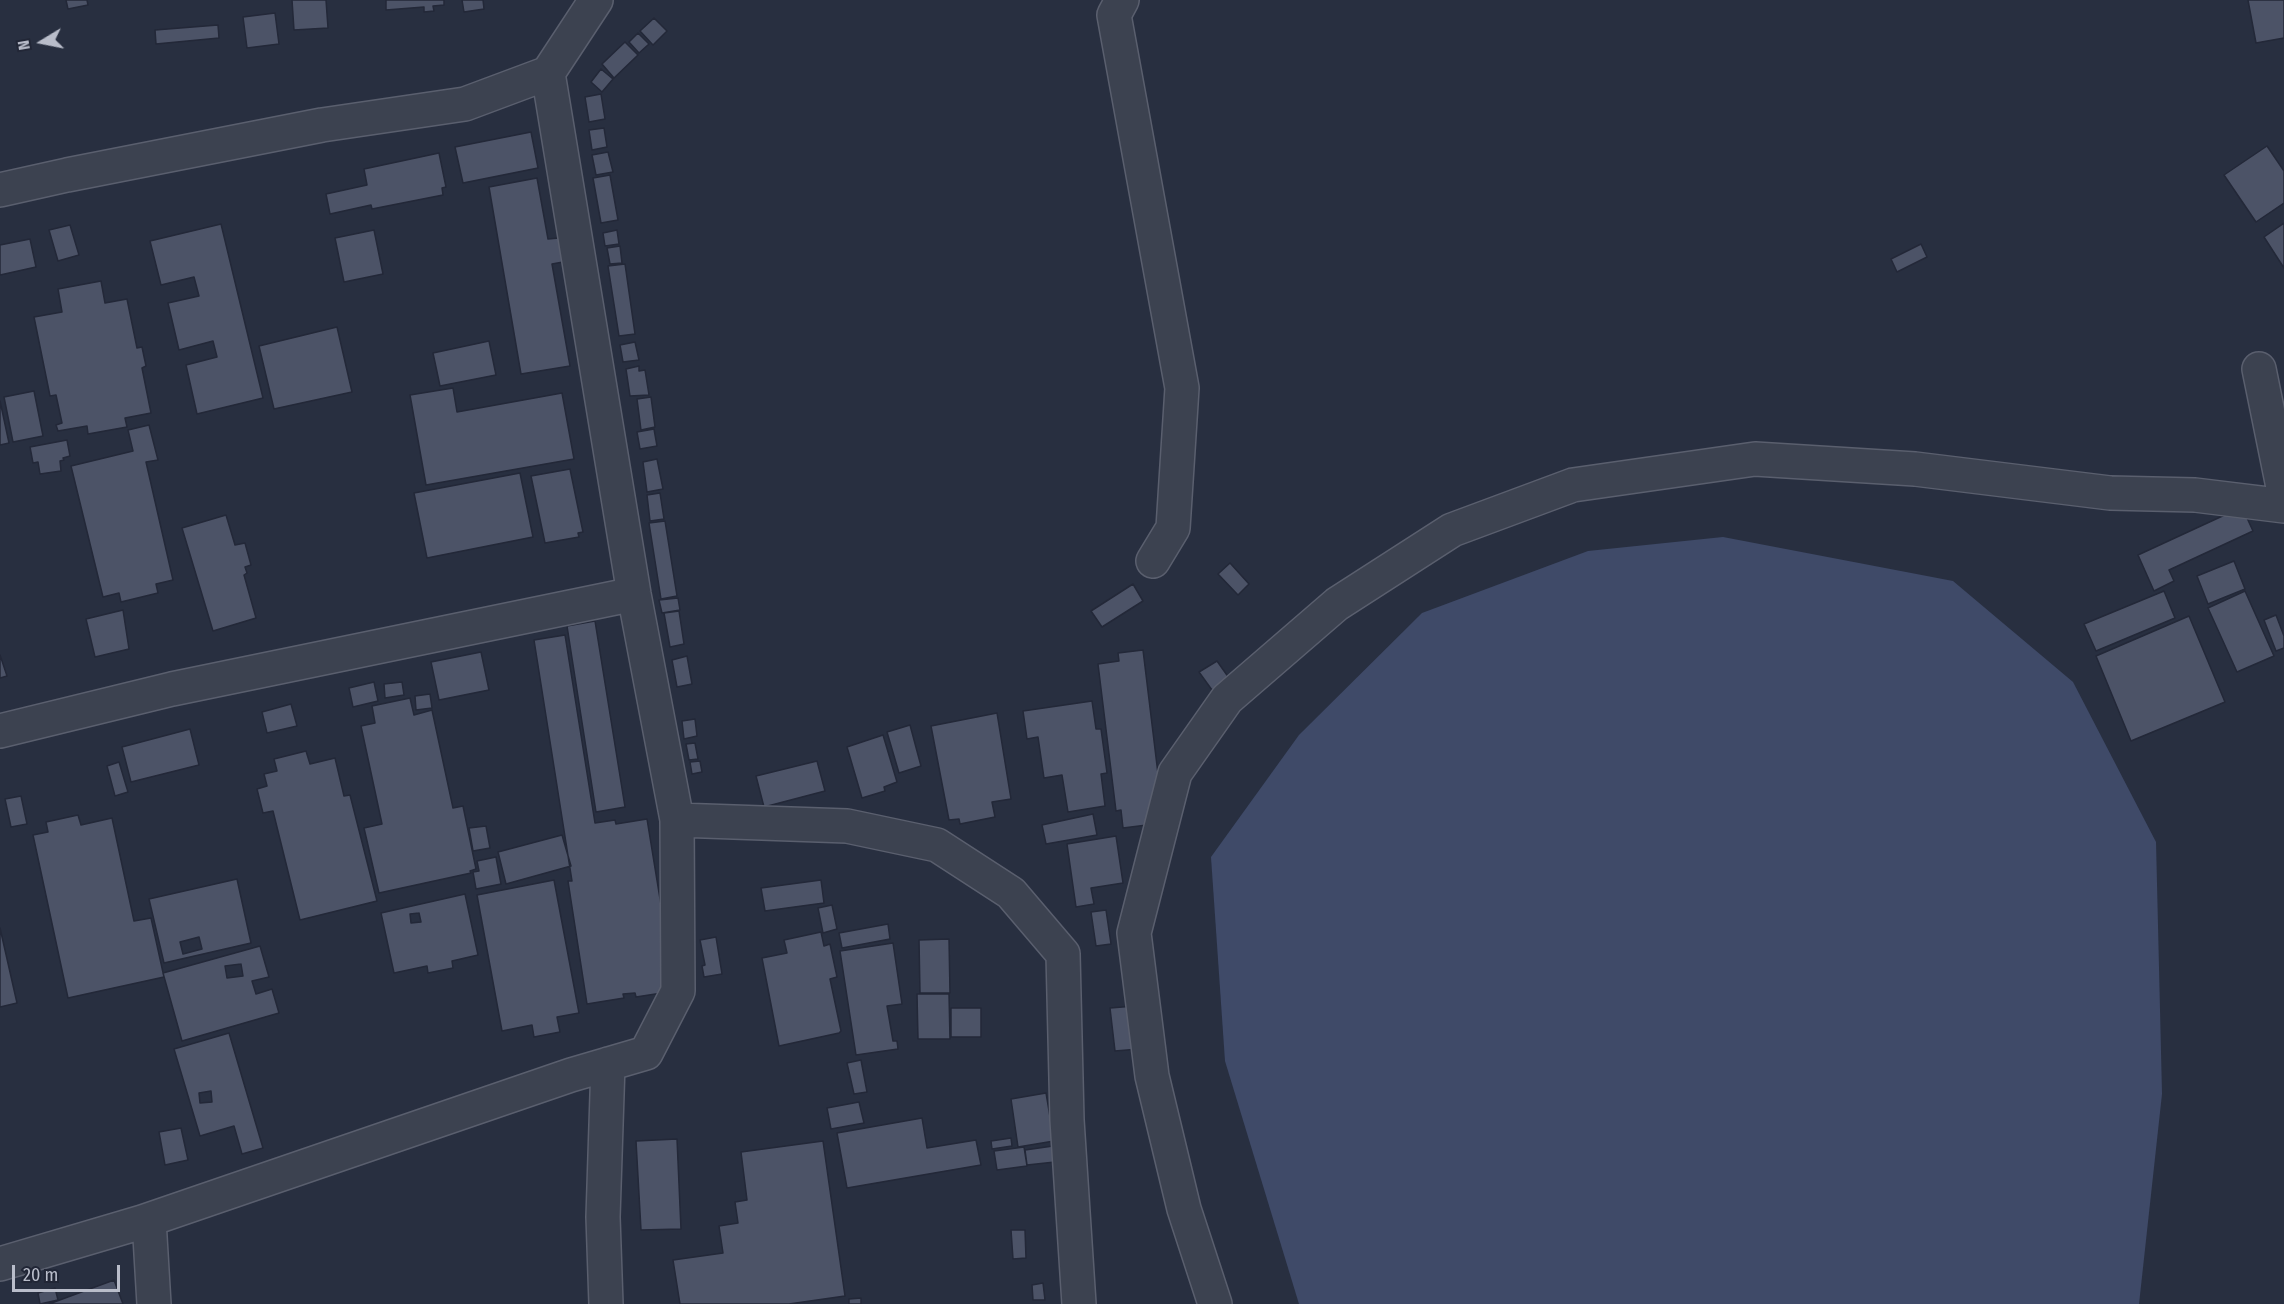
<!DOCTYPE html>
<html>
<head>
<meta charset="utf-8">
<style>
  body { margin:0 }
  #map { position:relative; width:2284px; height:1304px; overflow:hidden; background:#282f40; font-family:"Fira Sans Condensed",sans-serif }
  canvas { display:block }
  .north { position:absolute; left:12px; top:12px; width:60px; height:60px; -webkit-text-stroke:4px #212636; paint-order:stroke; rotate:260deg; font-size:16px; font-weight:700; line-height:24px; text-align:center; color:#b9bdca }
  .north::after { content:''; display:block; margin:auto; width:21px; height:27px; background:#b9bdca; clip-path:polygon(50% 0,100% 100%,50% 72%,0 100%) }
  .scale { position:absolute; left:12px; top:1265px; width:108px; height:27px; box-sizing:border-box; border:3px solid #b9bdca; border-top:0; padding-left:8px; font-size:18px; line-height:21px; white-space:nowrap; color:#b9bdca; -webkit-text-stroke:4px #212636; paint-order:stroke }
</style>
</head>
<body>
<div id="map">
<canvas width="2284" height="1304"></canvas>
<div class="north">N</div>
<div class="scale">20 m</div>
</div>
<script>
const c = document.querySelector('canvas').getContext('2d');
c.lineJoin = 'round';
function fillPath(path, color) {
  c.fillStyle = color;
  c.fill(path, 'evenodd');
}
function shape(rows) {
  const path = new Path2D();
  for (const r of rows) {
    path.moveTo(r[0], r[1]);
    for (let i = 2; i < r.length; i += 2) path.lineTo(r[i], r[i + 1]);
  }
  return path;
}
function stroke(path, color, width, dash) {
  c.strokeStyle = color;
  c.lineWidth = width;
  c.lineCap = dash ? 'butt' : 'round';
  c.setLineDash(dash || []);
  c.stroke(path);
}
fillPath(shape([
  [1723,537,1953,581,2073,682,2156,842,2162,1094,2139,1304,1299,1304,1225,1061,1211,857,1299,735,1422,613,1588,551]
]), '#3f4a68');
const building = shape([
  [66,0,87,0,88,5,68,9,66,0],
  [292,0,326,0,328,28,294,30,292,0],
  [386,0,444,0,444,5,433,6,434,11,424,12,424,7,386,10,386,0],
  [462,0,483,0,484,9,464,12,462,0],
  [2248,0,2284,0,2284,38,2256,43,2248,0],
  [275,13,279,44,247,48,243,17,275,13],
  [654,18,667,31,653,45,640,31,654,18],
  [218,25,219,38,156,44,155,30,218,25],
  [638,33,649,44,639,53,629,42,638,33],
  [625,42,638,55,614,78,602,64,625,42],
  [601,69,613,79,602,92,591,82,601,69],
  [601,94,605,119,589,122,585,97,601,94],
  [604,128,607,147,592,150,589,130,604,128],
  [531,132,538,168,463,183,455,147,531,132],
  [2267,146,2284,171,2284,203,2256,222,2224,175,2267,146],
  [608,152,613,172,596,175,592,155,608,152],
  [439,153,446,187,442,188,443,195,372,209,371,205,330,214,326,194,367,185,364,169,439,153],
  [610,175,618,220,601,223,593,178,610,175],
  [537,178,548,239,559,238,563,262,552,264,570,366,521,374,489,187,537,178],
  [2284,223,2284,268,2264,237,2284,223],
  [221,224,263,398,197,414,186,365,217,357,213,341,179,350,168,303,199,296,194,277,161,285,150,241,221,224],
  [70,225,79,255,58,261,49,230,70,225],
  [374,230,383,274,344,282,335,238,374,230],
  [617,230,619,244,605,246,603,233,617,230],
  [30,239,36,267,0,275,0,245,30,239],
  [1921,244,1927,257,1897,272,1891,259,1921,244],
  [620,246,622,263,610,264,607,248,620,246],
  [625,264,635,334,619,336,608,266,625,264],
  [101,281,105,303,127,299,137,348,142,347,146,366,142,368,151,413,125,418,127,427,88,434,87,426,58,431,56,425,62,423,56,395,50,396,34,317,62,312,58,289,101,281],
  [337,327,352,392,274,409,259,346,337,327],
  [489,341,496,375,440,386,433,353,489,341],
  [635,342,639,360,623,362,620,345,635,342],
  [639,366,639,371,645,370,649,395,630,396,626,369,639,366],
  [453,388,457,412,562,393,574,459,426,485,410,395,453,388],
  [34,391,43,436,13,442,4,397,34,391],
  [651,397,655,427,641,430,637,399,651,397],
  [0,401,9,443,0,445,0,401],
  [149,425,158,460,146,462,173,580,156,584,158,593,121,602,119,593,103,597,71,466,133,451,128,430,149,425],
  [654,429,657,446,640,449,637,432,654,429],
  [67,440,70,456,63,458,64,460,60,461,61,471,40,474,38,462,33,463,30,447,67,440],
  [657,459,663,489,647,492,643,462,657,459],
  [570,469,583,532,578,533,579,537,545,543,531,476,570,469],
  [520,473,533,537,427,558,414,493,520,473],
  [660,493,664,519,650,521,647,495,660,493],
  [2242,507,2253,531,2169,570,2174,581,2154,591,2138,555,2242,507],
  [226,515,235,545,245,543,251,565,245,567,247,573,244,575,256,618,213,631,182,528,226,515],
  [665,521,677,596,661,599,649,523,665,521],
  [2234,561,2245,589,2208,604,2197,576,2234,561],
  [1230,563,1249,584,1238,595,1218,574,1230,563],
  [1133,584,1143,601,1102,627,1091,611,1133,584],
  [2164,591,2175,618,2096,651,2084,624,2164,591],
  [2245,591,2274,656,2237,672,2208,608,2245,591],
  [678,598,680,610,662,613,659,600,678,598],
  [123,610,129,649,95,657,86,619,123,610],
  [679,611,684,644,670,647,664,613,679,611],
  [2276,615,2284,636,2284,648,2276,651,2264,620,2276,615],
  [2189,616,2225,702,2131,741,2096,656,2189,616],
  [595,621,625,807,596,812,567,626,595,621],
  [565,635,595,823,615,820,616,824,647,819,675,991,636,997,635,993,623,994,624,998,587,1004,568,881,572,881,534,640,565,635],
  [1143,650,1163,815,1155,824,1123,828,1121,810,1116,811,1098,664,1119,661,1118,653,1143,650],
  [481,652,489,690,439,700,431,662,481,652],
  [0,655,7,676,0,678,0,655],
  [687,656,692,684,677,687,672,660,687,656],
  [1217,661,1229,678,1212,690,1199,672,1217,661],
  [374,682,378,701,353,707,349,688,374,682],
  [402,682,404,695,385,698,384,684,402,682],
  [430,694,432,708,416,710,415,696,430,694],
  [410,698,414,715,432,710,453,808,463,806,476,869,470,871,471,873,379,893,364,828,382,824,361,726,375,723,372,706,410,698],
  [1092,701,1096,729,1101,729,1107,773,1101,774,1105,806,1068,812,1062,775,1044,778,1038,737,1027,739,1023,711,1092,701],
  [291,704,297,726,267,733,262,712,291,704],
  [997,713,1011,799,992,802,995,817,960,824,959,819,949,820,931,726,997,713],
  [695,719,697,736,684,739,682,721,695,719],
  [910,725,921,766,899,773,887,732,910,725],
  [190,729,199,765,131,782,122,747,190,729],
  [883,735,897,782,884,787,885,791,862,798,847,747,883,735],
  [695,743,698,759,689,760,686,744,695,743],
  [306,751,310,764,335,758,344,796,350,795,377,901,300,920,273,811,263,813,257,789,267,786,264,774,277,771,274,759,306,751],
  [700,761,702,772,692,774,690,762,700,761],
  [817,761,825,791,764,807,756,776,817,761],
  [119,762,128,792,115,796,107,766,119,762],
  [21,796,27,824,11,827,5,799,21,796],
  [1093,814,1097,835,1046,844,1042,825,1093,814],
  [78,815,81,825,112,818,134,921,151,918,164,977,68,998,33,835,48,832,46,822,78,815],
  [486,826,490,848,473,851,469,828,486,826],
  [562,835,571,866,506,884,498,852,562,835],
  [1116,836,1123,883,1091,888,1094,904,1076,907,1067,844,1116,836],
  [496,857,501,884,476,889,473,872,479,871,477,861,496,857],
  [237,879,251,943,164,963,149,899,237,879],
  [199,937,202,949,183,954,180,942,199,937],
  [554,880,579,1013,557,1017,560,1032,534,1037,532,1025,502,1031,477,895,554,880],
  [821,880,824,903,765,911,761,888,821,880],
  [465,894,478,955,452,961,453,968,428,973,427,966,394,973,381,913,465,894],
  [419,913,421,922,411,923,410,914,419,913],
  [832,905,837,929,823,933,818,908,832,905],
  [1106,910,1111,944,1096,946,1091,912,1106,910],
  [888,924,890,939,842,948,839,933,888,924],
  [0,928,17,1003,0,1007,0,928],
  [821,932,824,946,830,944,837,977,830,979,841,1031,839,1033,779,1046,762,958,787,953,784,940,821,932],
  [716,937,722,974,704,977,702,966,705,965,700,940,716,937],
  [949,939,950,993,920,993,919,940,949,939],
  [893,943,902,1004,887,1006,893,1041,897,1041,898,1049,856,1055,840,951,893,943],
  [260,946,269,977,252,981,256,994,272,989,279,1013,182,1041,163,973,260,946],
  [241,964,243,976,227,978,225,966,241,964],
  [917,994,949,994,950,1039,918,1039,917,994],
  [1135,1006,1139,1049,1115,1051,1110,1008,1135,1006],
  [951,1008,981,1008,981,1037,951,1037,951,1008],
  [229,1033,263,1148,242,1154,234,1126,200,1136,174,1049,229,1033],
  [211,1091,212,1102,200,1103,199,1093,211,1091],
  [861,1060,867,1092,854,1094,847,1063,861,1060],
  [1046,1093,1054,1141,1018,1147,1011,1099,1046,1093],
  [859,1102,864,1123,831,1129,827,1108,859,1102],
  [922,1118,927,1148,976,1140,981,1165,847,1188,837,1133,922,1118],
  [181,1128,188,1160,165,1165,159,1132,181,1128],
  [1011,1138,1012,1146,992,1149,991,1141,1011,1138],
  [677,1139,681,1229,641,1230,636,1141,677,1139],
  [823,1141,845,1296,789,1304,680,1304,673,1260,723,1253,719,1226,738,1223,735,1202,747,1200,741,1152,823,1141],
  [1053,1146,1055,1162,1027,1165,1025,1150,1053,1146],
  [1024,1147,1027,1166,997,1170,994,1151,1024,1147],
  [1011,1230,1025,1230,1026,1258,1013,1259,1011,1230],
  [114,1280,123,1304,49,1304,114,1280],
  [1043,1283,1045,1300,1033,1300,1032,1285,1043,1283],
  [55,1288,58,1300,40,1304,38,1293,55,1288],
  [861,1298,861,1304,849,1304,849,1299,861,1298]
]);
fillPath(building, '#4c5367');
stroke(building, '#232838', 1.5);
const minor = shape([
  [1122,0,1114,15,1182,388,1173,528,1153,561],
  [0,190,67,175,322,125,465,104,548,73,596,0],
  [2259,369,2284,492],
  [0,731,172,689,634,594],
  [677,820,847,826,937,845,1011,893,1063,954,1067,1120,1079,1304],
  [149,1220,154,1304],
  [0,1264,142,1222,571,1075,646,1053,678,991,677,820,634,594,548,73],
  [606,1304,603,1217,608,1064],
  [1215,1304,1184,1209,1152,1076,1134,933,1175,773,1227,699,1337,604,1452,530,1573,485,1755,459,1915,469,2110,493,2195,495,2284,506]
]);
stroke(minor, '#5a5f6e', 36);
stroke(minor, '#3c4250', 33);
</script>
</body>
</html>
